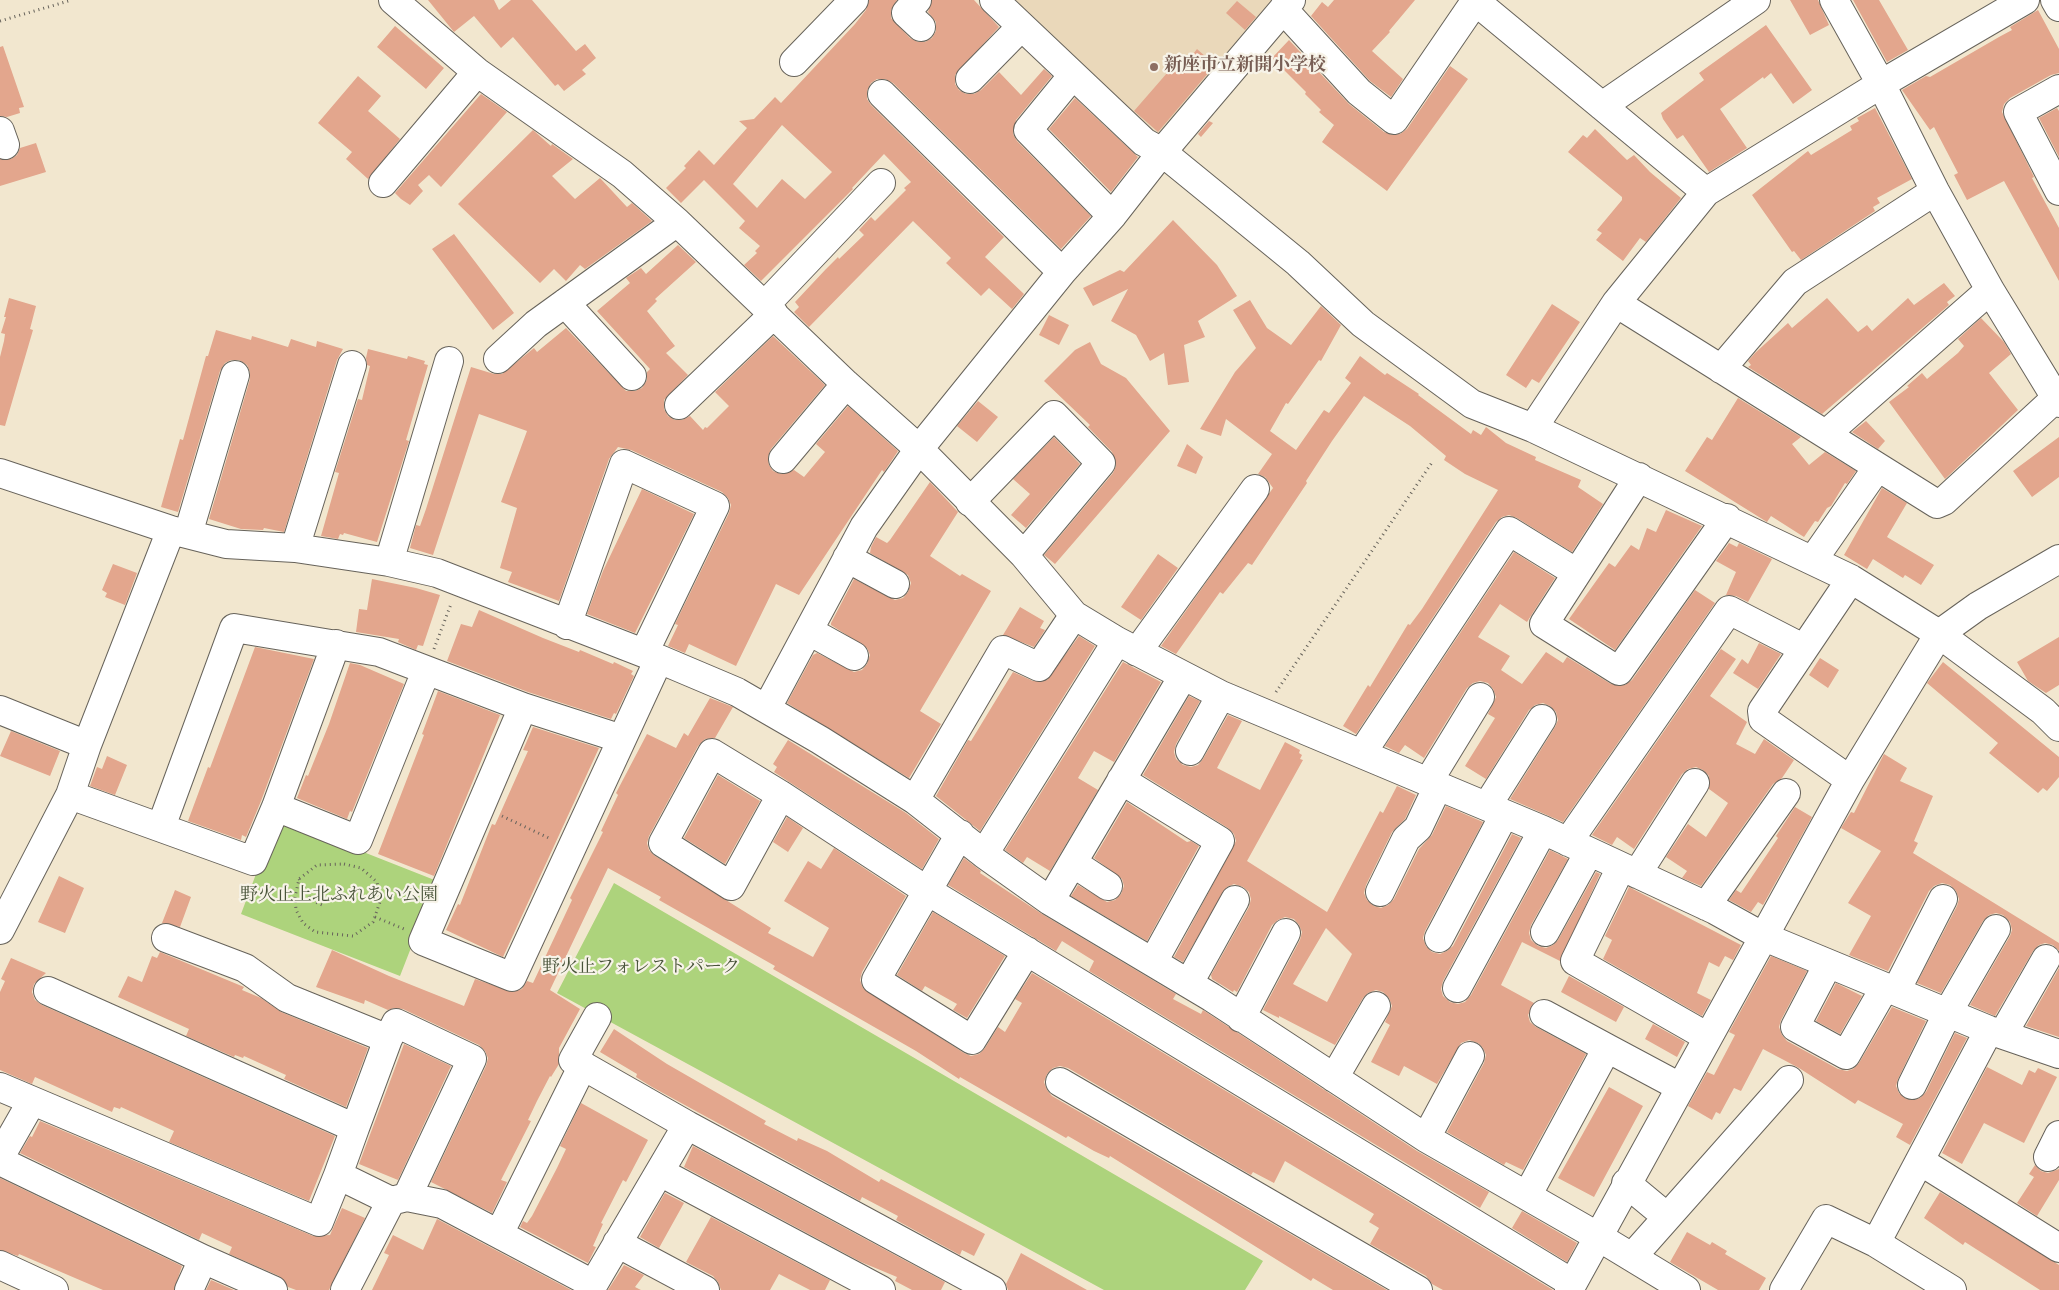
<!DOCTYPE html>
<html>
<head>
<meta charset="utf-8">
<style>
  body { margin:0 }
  canvas { display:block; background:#f2e7cf }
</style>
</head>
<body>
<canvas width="2059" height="1290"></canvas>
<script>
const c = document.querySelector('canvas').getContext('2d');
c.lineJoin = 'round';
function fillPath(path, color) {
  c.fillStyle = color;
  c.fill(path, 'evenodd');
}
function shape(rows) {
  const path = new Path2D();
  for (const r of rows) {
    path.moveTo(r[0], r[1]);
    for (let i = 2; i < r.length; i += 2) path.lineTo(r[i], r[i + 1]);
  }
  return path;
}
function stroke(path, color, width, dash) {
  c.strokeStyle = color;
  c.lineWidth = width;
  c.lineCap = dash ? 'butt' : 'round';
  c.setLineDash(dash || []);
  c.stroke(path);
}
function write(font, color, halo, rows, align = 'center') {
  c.font = font + ' "Sorts Mill Goudy","Noto Serif JP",serif';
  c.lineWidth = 4.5;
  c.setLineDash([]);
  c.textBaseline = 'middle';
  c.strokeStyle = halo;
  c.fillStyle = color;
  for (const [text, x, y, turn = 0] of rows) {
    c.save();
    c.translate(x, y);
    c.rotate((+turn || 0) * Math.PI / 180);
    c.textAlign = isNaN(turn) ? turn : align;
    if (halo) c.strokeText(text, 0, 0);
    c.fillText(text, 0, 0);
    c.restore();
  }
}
fillPath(shape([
  [1011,0,1281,0,1168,135,1155,135]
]), '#ead8ba');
fillPath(shape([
  [277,818,437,881,400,976,241,914],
  [614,883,1263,1261,1245,1290,1104,1290,557,993]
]), '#add37c');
fillPath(shape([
  [428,0,494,0,499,10,511,0,532,0,576,51,585,44,596,58,582,70,586,74,564,91,558,84,555,86,513,37,501,48,474,16,454,32],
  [869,0,897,0,891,10,891,18,910,38,918,42,925,42,932,38,936,31,936,22,928,12,932,0,974,0,999,27,955,75,955,84,959,90,966,94,974,94,981,90,999,72,1021,95,1044,69,1052,76,1016,120,1013,134,1017,141,1091,216,1061,249,893,83,885,79,877,79,871,83,867,91,867,99,871,105,1004,237,985,257,1024,294,1012,309,989,288,981,296,946,263,951,258,913,221,809,327,794,312,799,307,795,302,826,269,838,257,839,259,864,235,859,230,871,217,875,221,906,190,904,188,911,182,884,154,852,188,853,189,761,281,744,265,757,253,755,251,760,246,739,228,745,221,704,180,681,203,666,188,686,168,684,166,699,150,714,165,747,128,739,121,754,119,775,97,781,103,855,24,866,10],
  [782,125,832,172,805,199,782,179,757,208,733,184],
  [1334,0,1415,0,1389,31,1390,32,1372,51,1403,79,1391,97,1370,81,1311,16,1322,2,1328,7],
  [1790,0,1818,0,1829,25,1810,35],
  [1853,0,1879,0,1908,50,1887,62],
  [1237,1,1256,17,1245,30,1226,13],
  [2038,10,2059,49,2059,73,2051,75,2010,98,2004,104,2002,112,2034,177,2032,178,2059,228,2059,281,2004,181,1967,200,1954,175,1958,173,1934,127,1930,130,1902,90,1926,76,1930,77,1999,37,2012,30,2010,27],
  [1766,25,1812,90,1793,104,1771,73,1764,79,1763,77,1720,109,1747,148,1709,172,1683,135,1677,139,1663,119,1661,113,1704,80,1699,73],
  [395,26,444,68,426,89,377,47],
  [1289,40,1349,104,1384,132,1392,135,1400,134,1407,129,1450,66,1468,79,1387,191,1322,142,1334,125,1319,112,1321,110,1305,94,1306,92,1272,58],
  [3,46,24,107,19,108,20,113,7,117,0,116,0,47],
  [1197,49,1215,65,1158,132,1134,111,1181,57,1187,62],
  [358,76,381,96,368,111,400,139,368,179,346,159,352,152,318,123],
  [481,94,507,112,441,187,429,175,418,185,423,191,410,205,401,199,395,193],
  [1075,98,1138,157,1111,192,1049,129],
  [1875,108,1912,179,1877,198,1880,203,1873,207,1875,211,1801,260,1794,251,1792,252,1752,195,1808,151,1811,155,1852,130,1850,126,1859,121,1857,118],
  [2057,108,2059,111,2059,157,2039,118],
  [1209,121,1213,123,1201,137,1198,134],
  [1595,129,1627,160,1634,155,1650,172,1681,198,1646,242,1640,238,1623,261,1596,240,1602,233,1597,230,1622,200,1622,197,1568,152,1583,135,1587,138],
  [533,130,551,146,552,144,573,159,552,176,575,199,600,178,627,207,632,203,652,221,585,269,580,265,566,281,554,269,540,283,458,204],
  [36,143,46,172,0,186,0,159,11,159,17,155,20,148],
  [1173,220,1217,265,1237,296,1198,321,1205,337,1184,345,1189,382,1168,385,1164,353,1150,361,1136,335,1111,321,1128,289,1093,306,1083,288,1120,270,1124,272],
  [454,234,514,313,493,330,432,249],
  [678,245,696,262,655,299,657,301,647,311,675,346,666,353,688,375,664,400,664,409,668,416,675,420,682,420,690,416,703,430,705,427,707,428,729,406,715,392,773,336,825,385,771,449,768,457,769,465,773,471,781,474,794,470,804,477,825,452,816,444,848,406,898,451,884,472,882,470,799,595,776,584,736,666,689,644,685,653,668,646,678,625,675,624,729,513,731,505,728,498,722,492,631,450,618,447,609,459,559,601,508,582,512,572,500,568,517,508,501,502,527,431,479,414,433,555,410,548,416,525,420,526,426,509,471,367,494,374,502,374,534,348,537,352,566,328,626,391,635,391,642,388,647,380,647,372,650,369,597,311,630,283,626,278,641,268,646,274],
  [1944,283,1955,296,1947,302,1949,305,1822,414,1748,367,1751,365,1748,361,1755,353,1788,323,1792,328,1827,298,1858,332,1867,325,1872,331,1908,298,1914,305],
  [9,298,36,306,30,329,33,330,5,426,0,425,0,357,4,341,5,334,1,333,6,317,4,317],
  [1250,300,1267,328,1291,345,1321,306,1341,325,1321,361,1319,360,1288,404,1286,403,1270,431,1296,450,1324,410,1329,413,1351,383,1345,378,1360,356,1385,375,1387,373,1419,394,1418,395,1471,434,1473,430,1481,435,1486,427,1506,443,1536,457,1535,460,1581,480,1578,487,1603,504,1572,552,1517,518,1509,515,1502,517,1496,522,1356,734,1343,726,1368,685,1370,687,1408,624,1410,625,1422,609,1498,490,1465,474,1444,460,1446,456,1410,426,1364,396,1332,441,1306,481,1307,483,1252,565,1248,563,1223,594,1220,592,1176,654,1161,646,1273,488,1265,477,1258,474,1272,454,1226,419,1221,436,1200,429,1235,372,1256,348,1233,310],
  [1552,304,1580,322,1539,383,1532,379,1526,388,1506,375],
  [1049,315,1069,325,1059,345,1039,335],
  [1981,318,2004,342,2011,354,1989,373,2018,410,1945,479,1889,402,1909,387,1907,386,1922,373,1927,379,1958,353,1964,346,1958,339],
  [216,330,251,340,252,336,288,347,291,339,316,347,317,341,343,349,337,360,284,532,264,528,263,530,241,529,209,519,250,379,250,372,247,365,239,360,231,360,225,363,220,371,178,512,161,507,180,439,183,440,206,356,208,356],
  [1090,342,1101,364,1126,378,1170,431,1055,564,1044,555,1113,473,1116,466,1112,452,1088,427,1090,425,1044,381,1075,350],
  [368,349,407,359,408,356,425,361,424,364,428,365,406,440,409,441,377,542,344,533,343,535,340,534,338,539,321,536,339,473,335,472,358,399,362,400,370,366,367,365,366,358],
  [1738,398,1801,437,1792,444,1809,465,1825,452,1856,471,1847,484,1845,483,1831,506,1827,508,1818,522,1815,521,1804,537,1771,516,1767,522,1685,471,1707,437,1712,440],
  [978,401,998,417,977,442,957,426],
  [1866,421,1885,441,1878,449,1852,432],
  [1054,437,1080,464,1026,528,1011,515,1030,494,1013,479],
  [2059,437,2059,477,2032,497,2013,471],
  [1187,444,1203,457,1196,474,1177,466],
  [930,482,958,512,930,556,960,576,962,574,991,591,920,711,941,724,909,778,787,703,813,655,817,653,854,672,862,670,867,664,870,655,867,648,831,625,831,623,854,579,895,600,903,598,908,592,911,583,908,575,870,553,871,547,876,537,887,543,890,540],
  [1882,488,1907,503,1887,537,1934,565,1921,585,1905,575,1903,578,1873,559,1867,569,1844,555],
  [642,489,694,514,635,633,587,614,603,571],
  [1666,510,1702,526,1615,650,1569,619,1609,563,1615,567,1631,545,1639,550,1647,528,1656,532],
  [1729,543,1737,547,1739,543,1772,559,1748,602,1736,596,1726,595,1736,572,1716,561],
  [1514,552,1555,578,1527,622,1500,604,1478,637,1510,656,1501,670,1522,684,1546,652,1563,663,1567,657,1611,684,1625,685,1632,680,1695,590,1715,603,1563,822,1510,799,1555,727,1558,720,1556,712,1550,706,1543,703,1535,705,1529,710,1486,779,1465,766,1495,718,1488,714,1496,697,1493,689,1488,683,1480,681,1473,683,1467,688,1424,758,1405,745,1399,753,1385,746],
  [1158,554,1178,568,1141,620,1121,607],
  [113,564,137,573,125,605,105,597,107,593,102,590],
  [372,579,416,588,440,595,423,646,418,645,416,650,398,642,399,639,356,632,359,609,367,610],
  [1020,607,1044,621,1040,628,1045,630,1034,647,1003,635],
  [479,610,543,638,579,652,580,650,613,664,614,662,633,671,631,674,634,676,616,714,614,713,611,719,528,692,447,661,461,624,472,627],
  [1079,636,1095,646,980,831,936,796,968,740,971,741,1013,672,1033,681,1047,680],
  [2059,637,2059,685,2046,693,2028,681,2017,662],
  [1759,643,1781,654,1758,689,1733,673,1742,659,1748,664],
  [255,647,314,659,261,801,246,837,242,835,241,840,188,821,208,767,210,768],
  [1721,649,1736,659,1710,696,1747,722,1736,744,1755,754,1764,739,1794,760,1782,778,1773,784,1701,886,1682,878,1687,871,1666,857,1688,824,1706,837,1728,803,1709,789,1709,776,1703,770,1696,767,1688,769,1682,774,1634,849,1617,837,1612,845,1592,835],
  [1820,658,1839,670,1828,688,1809,675],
  [1123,662,1161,682,1114,762,1094,751,1078,778,1098,790,1050,871,1027,857,1023,863,1005,850],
  [1943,662,2059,757,2059,777,2047,791,2043,788,2038,793,1989,753,1998,743,1927,683],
  [350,663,360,665,404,684,352,812,350,811,347,819,297,798,306,775,308,776,329,724],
  [438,691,500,715,434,876,378,854,424,735,422,734],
  [1189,696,1200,701,1176,744,1174,752,1176,759,1183,765,1191,767,1198,765,1203,759,1228,715,1242,721,1217,768,1260,790,1285,742,1300,750,1299,753,1302,755,1300,759,1303,760,1247,861,1327,912,1380,811,1383,813,1397,786,1416,795,1405,819,1392,832,1366,885,1364,893,1367,900,1374,906,1381,908,1388,905,1394,899,1419,849,1432,835,1446,806,1483,822,1425,931,1423,938,1426,946,1432,952,1440,954,1447,951,1453,946,1512,834,1521,838,1443,981,1441,989,1443,996,1450,1002,1458,1004,1465,1002,1471,995,1550,850,1568,859,1531,925,1529,933,1531,940,1538,946,1546,948,1553,945,1558,940,1596,872,1600,874,1560,961,1522,942,1501,985,1534,1003,1528,1015,1530,1022,1536,1027,1586,1054,1523,1170,1506,1162,1504,1165,1447,1132,1484,1063,1486,1055,1483,1048,1478,1043,1469,1040,1461,1043,1437,1084,1404,1066,1399,1076,1371,1062,1390,1025,1385,1022,1392,1006,1389,998,1383,992,1376,990,1368,993,1363,998,1335,1045,1279,1016,1279,1018,1263,1010,1300,940,1302,932,1299,925,1294,919,1285,917,1278,920,1272,925,1237,992,1234,990,1233,992,1212,979,1211,975,1249,907,1251,899,1249,892,1243,887,1234,884,1227,887,1183,962,1174,957,1236,841,1234,834,1228,828,1143,775],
  [1326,928,1352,954,1327,1002,1293,984],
  [710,698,733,707,715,738,705,739,698,746,649,836,647,843,649,850,655,856,771,928,768,933,813,957,829,928,784,901,808,861,821,869,834,848,906,896,862,972,860,980,863,988,964,1053,971,1056,979,1054,985,1048,998,1027,1005,1032,1022,1003,1015,999,1032,973,1553,1290,1443,1290,1432,1284,1426,1276,1370,1244,1379,1228,1369,1222,1374,1214,1285,1161,1274,1183,1253,1172,1251,1175,1068,1068,1060,1066,1053,1068,1047,1074,1044,1082,1047,1090,1052,1096,1387,1290,1333,1290,1313,1278,1311,1281,1110,1156,1109,1158,1094,1151,1068,1136,1066,1138,960,1077,959,1079,916,1051,773,969,775,966,659,900,661,897,608,868,550,990,580,1009,559,1048,559,1064,551,1077,550,1076,537,1101,528,1120,531,1121,501,1180,507,1182,492,1213,431,1182,486,1066,488,1058,485,1051,479,1045,403,1009,394,1008,388,1010,365,1000,364,1004,316,987,332,950,389,976,464,1006,475,979,513,992,522,989,527,981,533,983,572,900,570,898,603,832,601,831,618,795,616,793,647,734,676,748,684,733,688,736],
  [533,727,599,748,503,957,446,930,458,904,460,905,492,824,495,825,528,751,523,750],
  [11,731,60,751,50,776,0,756],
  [788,740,906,813,939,839,922,869,774,772,777,767,773,764],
  [1884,754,1907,768,1900,781,1933,796,1914,841,1918,843,1913,853,2059,943,2059,951,2053,945,2045,943,2039,945,2033,951,1995,1016,1970,1005,2010,936,2012,930,2010,922,2003,915,1996,913,1989,915,1983,921,1941,993,1917,983,1957,906,1959,899,1956,891,1950,885,1942,883,1934,886,1929,891,1888,971,1849,955,1871,916,1848,903,1881,851,1841,828,1851,812,1854,813],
  [107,756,127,765,115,795,90,786,97,767,102,769],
  [718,775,760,801,725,864,684,838],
  [1127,802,1187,842,1191,841,1199,846,1147,941,1071,896,1078,885,1107,902,1115,900,1121,894,1124,886,1122,879,1094,858],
  [1795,807,1812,817,1763,905,1758,902,1751,912,1729,900,1736,890,1741,893,1778,838,1776,836],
  [787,817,803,828,788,852,773,842],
  [964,858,981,871,980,873,1042,914,1176,994,1173,999,1201,1014,1203,1010,1417,1151,1489,1192,1480,1208,1089,971,1094,961,1062,941,1056,951,948,885],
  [59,876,84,888,65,933,38,922],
  [1629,887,1741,945,1733,960,1725,956,1719,967,1709,962,1697,993,1711,1000,1702,1016,1603,959,1612,940,1605,936],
  [175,890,191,897,180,927,162,923],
  [933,912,1005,956,967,1018,953,1010,957,1004,925,986,922,991,897,975],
  [160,952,244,987,242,990,261,998,281,1012,368,1048,346,1107,284,1079,286,1075,244,1056,243,1058,235,1055,234,1057,186,1036,189,1029,118,997,128,976,142,982,152,956,157,958],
  [1771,956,1807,971,1781,1020,1779,1027,1782,1035,1787,1041,1838,1069,1847,1071,1853,1069,1859,1063,1892,1007,1926,1021,1898,1079,1896,1086,1899,1093,1906,1099,1914,1100,1920,1098,1926,1092,1955,1033,1967,1038,1910,1145,1896,1137,1903,1124,1858,1100,1855,1104,1799,1068,1763,1049,1741,1091,1734,1088,1720,1114,1716,1112,1712,1120,1688,1106,1707,1072,1714,1075,1735,1035,1729,1032],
  [11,958,46,973,34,984,32,992,35,1000,42,1005,335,1136,309,1201,169,1142,174,1131,121,1107,120,1109,114,1107,112,1112,35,1077,32,1084,0,1070,0,992,5,981,1,979],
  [2059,968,2059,1037,2026,1026],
  [1569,976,1624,1007,1616,1022,1561,992],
  [1836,983,1862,996,1840,1034,1816,1021],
  [1653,1024,1685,1042,1677,1057,1645,1039],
  [614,1029,667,1064,766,1121,764,1124,797,1141,798,1138,827,1151,879,1182,881,1179,985,1234,974,1256,962,1250,960,1255,896,1220,898,1216,862,1197,860,1201,652,1087,636,1077,637,1074,600,1052],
  [404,1044,451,1066,398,1180,359,1164],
  [1987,1067,2022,1085,2029,1070,2035,1073,2038,1068,2057,1077,2024,1143,1984,1123,1962,1164,1942,1153],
  [1609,1087,1643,1106,1594,1197,1558,1178],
  [581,1103,648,1140,626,1182,623,1180,601,1223,603,1224,593,1246,596,1247,588,1263,520,1227,523,1221,527,1223,532,1216,557,1168,566,1149,560,1146],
  [40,1121,313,1236,330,1235,342,1208,365,1218,329,1290,296,1290,288,1287,279,1276,229,1254,232,1247,202,1233,199,1240,20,1153,30,1136,32,1137],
  [693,1146,945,1282,941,1290,912,1290,895,1281,897,1277,861,1262,684,1167],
  [2035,1165,2041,1171,2048,1173,2059,1169,2059,1180,2037,1216,2017,1203,2034,1177,2029,1174],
  [0,1178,182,1266,174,1290,103,1290,19,1254,18,1256,0,1250],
  [1940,1192,2059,1265,2059,1290,2040,1290,1965,1242,1963,1245,1924,1218],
  [665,1193,684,1203,659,1248,640,1237],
  [1522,1211,1577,1243,1567,1262,1512,1228],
  [711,1217,830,1280,825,1290,810,1290,779,1274,770,1290,721,1290,718,1282,713,1276,686,1262],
  [437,1219,571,1290,372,1290,389,1255,384,1253,393,1235,423,1250],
  [1687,1232,1710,1245,1712,1242,1727,1251,1725,1254,1766,1278,1759,1290,1718,1290,1670,1262],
  [1021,1253,1087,1290,1008,1290,1006,1284],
  [624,1265,644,1275,635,1287,641,1290,608,1290],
  [211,1280,234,1290,206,1290]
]), '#e3a68d');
const minor = shape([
  [393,0,477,72,622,174,677,222,846,384,919,449,1024,555,1074,615,1117,641,1221,695,1543,830,1715,910,1762,936,1989,1030,2059,1054],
  [917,0,906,13,921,27],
  [994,0,1144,142,1162,152,1298,263,1363,324,1472,404,1533,428,1851,579,1939,634,2043,711,2059,727],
  [1474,0,1706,192],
  [1834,0,1881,84,1935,191,1990,290,2059,403],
  [2055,0,2059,7],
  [1283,9,1359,92,1394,120,1476,0],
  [794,62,854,0],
  [1073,75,1028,130,1112,216],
  [970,79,1021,27],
  [2059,89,2018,112,2059,191],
  [882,94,1062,272],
  [1602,106,1756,0],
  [0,131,5,145],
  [383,183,477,72],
  [565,303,632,376],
  [1616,303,1937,504,1944,501,2056,398],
  [766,304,881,183],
  [498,359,536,324,677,222],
  [1721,369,1795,282,1935,191],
  [679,405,774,314],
  [1533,428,1616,303,1706,192,1881,84,2025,0],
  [1826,434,1990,290],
  [783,459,846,384],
  [0,473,171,530,226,544,295,548,389,562,437,573,659,659,737,692,820,740,915,800,984,854,1050,901,1211,997,1426,1138,1597,1236,1686,1290],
  [1639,477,1544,624,1619,671,1727,518],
  [970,502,1054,415,1101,463,1024,555],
  [188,534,235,375],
  [295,548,352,365],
  [847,558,895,584],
  [1813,560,1877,468],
  [389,562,449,361],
  [567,625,624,464,715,506,644,653],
  [809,631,854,656],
  [1137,652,1255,489],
  [523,707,622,739],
  [767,708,864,527,919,449,1062,272,1112,216,1162,152,1291,0],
  [0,710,87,745],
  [1190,751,1221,695],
  [1362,753,1509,531,1577,573],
  [1121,780,1220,841,1153,962],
  [1850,780,1763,719,1762,711,1851,579],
  [1428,782,1480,697],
  [70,795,253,861,276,807,336,644],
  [781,795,731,886,663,843,712,753,781,795,926,890,1572,1283],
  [915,800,1003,650,1039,667,1074,615],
  [1487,806,1542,719],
  [276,807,358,840,426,671],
  [161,827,234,628,379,652,523,707,423,941,512,977,659,659],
  [960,834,876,980,972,1040,1027,951],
  [1568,842,1729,610,1803,648],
  [984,854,1117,641],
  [1073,863,1108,886],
  [1621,867,1575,961,1706,1036],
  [1637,874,1695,783],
  [1380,892,1406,839,1418,828,1438,786],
  [1050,901,1183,676],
  [1706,906,1786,793],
  [0,930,70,795,87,745,171,530],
  [1545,932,1589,852],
  [166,938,245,968,287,998,388,1039,396,1023,472,1059,407,1197,391,1201,345,1290],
  [1439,938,1504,815],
  [1828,964,1795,1027,1846,1055,1885,987],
  [1189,983,1235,900],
  [1457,988,1543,830],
  [48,991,355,1128,338,1175,391,1201],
  [1896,991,1943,899],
  [1544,1014,1607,1048],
  [597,1017,573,1060,687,1125],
  [1241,1018,1286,933],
  [2003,1034,2046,959],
  [1334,1078,1376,1006],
  [1060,1082,1418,1290],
  [1912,1085,1948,1012,1996,929],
  [0,1087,319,1222,338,1175],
  [355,1128,388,1039],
  [1426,1138,1470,1056],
  [0,1157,32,1101],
  [2048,1157,2059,1135],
  [0,1161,203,1259,273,1290],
  [1920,1161,2059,1248],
  [660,1172,881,1290],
  [1626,1183,1667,1217],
  [1527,1196,1607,1048,1680,1087],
  [407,1197,442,1204,593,1284],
  [499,1234,583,1065],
  [617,1243,705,1290],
  [1876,1243,1989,1030],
  [1632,1257,1789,1080],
  [0,1265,54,1290],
  [189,1290,203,1259],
  [590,1290,687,1125,992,1290],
  [1569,1290,1850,780,1939,634,1978,606,2059,559],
  [1784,1290,1826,1219,1876,1243,1952,1290]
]);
stroke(minor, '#67635b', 30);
stroke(shape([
  [0,21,72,0],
  [434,649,451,604],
  [1276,692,1433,461],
  [502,816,551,839],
  [344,864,361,868,377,882,381,899,373,922,353,936,315,932,303,923,296,910,295,897,299,879,317,865,344,864],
  [299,879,311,900,322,905],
  [375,917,404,929]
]), '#67635b', 3, [1, 4]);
stroke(minor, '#fff', 28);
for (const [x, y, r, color] of [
  [1154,67,5,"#8d6e63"]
]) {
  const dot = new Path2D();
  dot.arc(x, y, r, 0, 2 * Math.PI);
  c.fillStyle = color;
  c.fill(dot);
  stroke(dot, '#f7f3e8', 2);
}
write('bold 18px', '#785e54', '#f7f3e8', [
  ["新座市立新開小学校",1164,67]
], 'left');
write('18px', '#485339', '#f7f3e8', [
  ["野火止上北ふれあい公園",339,897],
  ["野火止フォレストパーク",641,969]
]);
</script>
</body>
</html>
